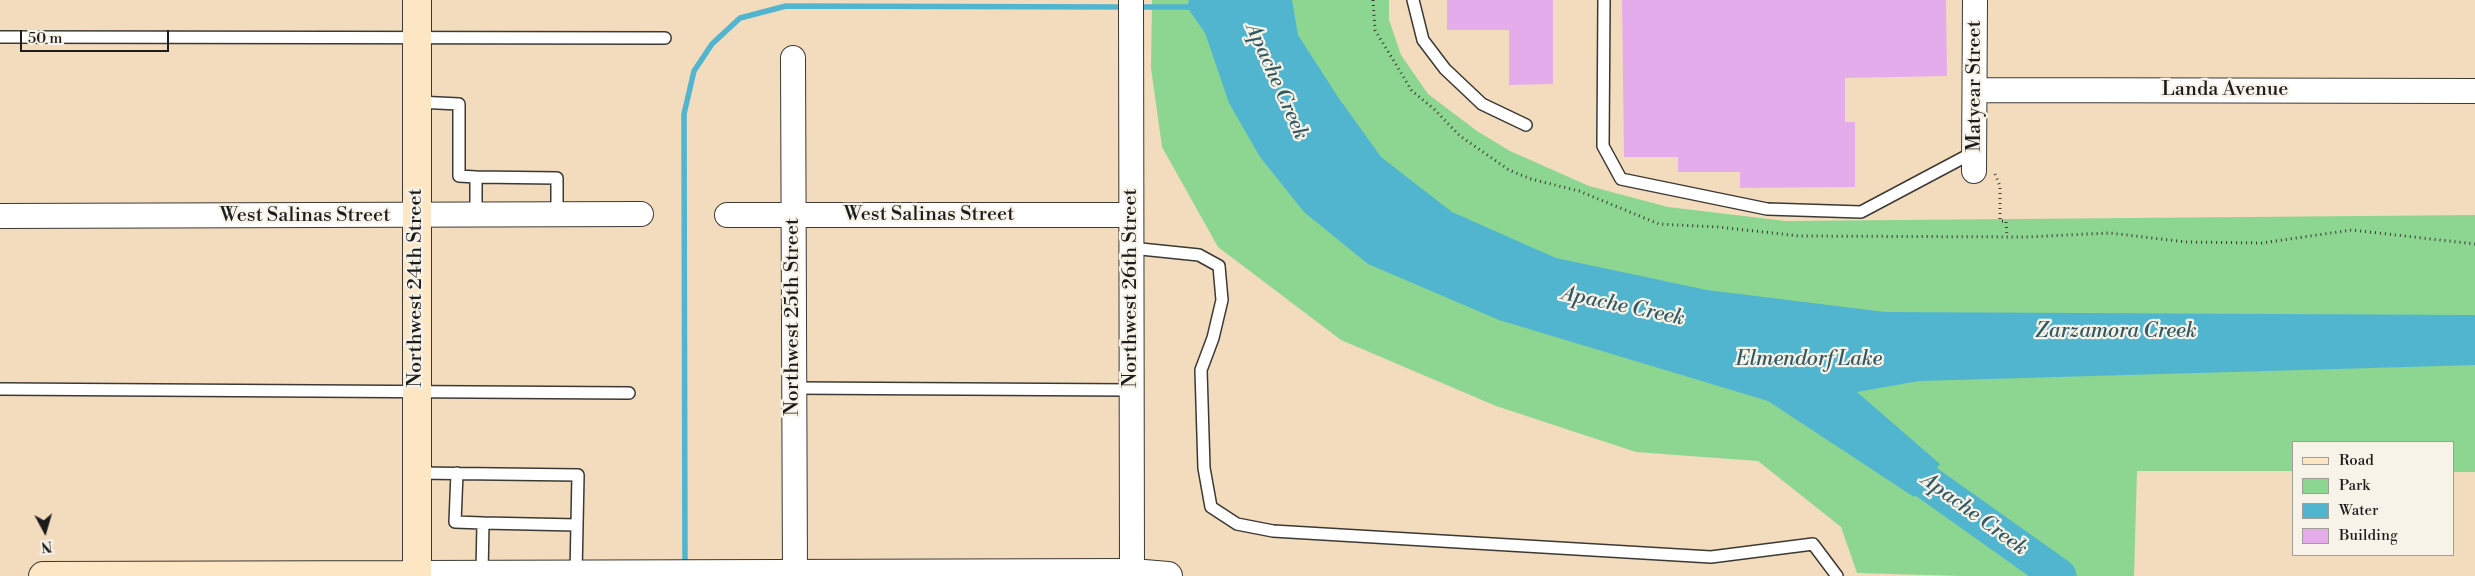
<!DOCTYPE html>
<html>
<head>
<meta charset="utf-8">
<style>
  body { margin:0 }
  #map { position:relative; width:2475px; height:576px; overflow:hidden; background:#f3dcbd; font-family:"Libre Bodoni",serif }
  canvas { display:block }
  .legend { position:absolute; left:2292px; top:441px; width:162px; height:115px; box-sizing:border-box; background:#f7f3e8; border:1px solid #9f9d96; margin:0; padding:6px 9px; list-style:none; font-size:15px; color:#1c1c1c }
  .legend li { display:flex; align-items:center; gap:10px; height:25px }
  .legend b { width:25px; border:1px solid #9f9d96 }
  .north { position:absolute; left:20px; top:506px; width:50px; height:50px; -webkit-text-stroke:4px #f7f3e8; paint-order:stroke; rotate:174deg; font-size:14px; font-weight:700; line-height:20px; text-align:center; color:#1c1c1c }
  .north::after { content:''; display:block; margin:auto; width:18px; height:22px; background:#1c1c1c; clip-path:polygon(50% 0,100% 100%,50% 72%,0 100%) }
  .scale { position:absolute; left:20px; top:30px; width:149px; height:22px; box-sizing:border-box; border:2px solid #1c1c1c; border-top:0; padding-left:6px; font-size:15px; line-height:18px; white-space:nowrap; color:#1c1c1c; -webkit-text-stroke:4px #f7f3e8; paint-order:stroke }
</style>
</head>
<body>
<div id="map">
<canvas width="2475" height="576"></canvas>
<ul class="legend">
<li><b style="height:6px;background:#fce6c4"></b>Road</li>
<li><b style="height:14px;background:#8cd691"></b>Park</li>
<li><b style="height:14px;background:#51b5cf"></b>Water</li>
<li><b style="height:14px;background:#e4acea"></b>Building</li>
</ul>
<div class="north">N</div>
<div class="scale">50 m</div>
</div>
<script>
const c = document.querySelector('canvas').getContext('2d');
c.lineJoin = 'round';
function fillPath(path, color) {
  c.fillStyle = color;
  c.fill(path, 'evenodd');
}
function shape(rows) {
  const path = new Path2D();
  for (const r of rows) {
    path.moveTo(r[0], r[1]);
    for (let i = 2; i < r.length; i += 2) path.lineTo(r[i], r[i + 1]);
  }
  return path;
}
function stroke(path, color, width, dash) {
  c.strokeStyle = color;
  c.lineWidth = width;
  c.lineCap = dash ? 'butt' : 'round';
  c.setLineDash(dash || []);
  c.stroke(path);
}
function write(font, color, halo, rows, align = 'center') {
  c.font = font + ' "Libre Bodoni",serif';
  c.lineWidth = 4.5;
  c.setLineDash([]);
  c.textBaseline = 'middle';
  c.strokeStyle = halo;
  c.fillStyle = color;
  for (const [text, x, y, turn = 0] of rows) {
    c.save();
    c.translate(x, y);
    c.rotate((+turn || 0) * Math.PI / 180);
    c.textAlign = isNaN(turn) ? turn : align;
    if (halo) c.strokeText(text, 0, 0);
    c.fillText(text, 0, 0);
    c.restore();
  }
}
fillPath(shape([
  [1152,0,1389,0,1389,20,1401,55,1428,94,1477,131,1510,151,1589,186,1668,207,1786,221,2475,215,2475,472,2454,472,2454,442,2294,442,2294,471,2137,471,2134,576,1962,576,1857,573,1841,527,1758,461,1636,452,1496,406,1341,340,1218,247,1162,147,1151,68]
]), '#8cd691');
fillPath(shape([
  [1189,0,1292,0,1298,35,1338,97,1381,157,1452,212,1556,258,1707,290,1885,312,2475,315,2475,365,1919,381,1857,392,1940,464,1914,497,1768,401,1499,320,1368,264,1304,212,1260,157,1229,103,1205,33,1187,7]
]), '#51b5cf');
stroke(shape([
  [1136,7,1192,7],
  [685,566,684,114,694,71,712,44,740,18,786,6,1127,7]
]), '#51b5cf', 5.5);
stroke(shape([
  [1889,449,1925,481,2059,576]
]), '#51b5cf', 35);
fillPath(shape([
  [1447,0,1553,0,1553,84,1509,85,1509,30,1447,30],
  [1622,0,1946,0,1947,76,1845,78,1845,122,1855,122,1855,187,1740,188,1740,172,1678,172,1678,157,1624,157]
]), '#e4acea');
const service = shape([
  [1413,0,1423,40,1445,69,1482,104,1526,125],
  [1604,0,1603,146,1621,179,1767,209,1861,212,1974,152],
  [0,37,665,38],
  [417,102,459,104,459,176,476,177],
  [476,215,476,177,557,178,557,215],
  [1131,248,1199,255,1219,266,1222,300,1213,338,1201,370,1204,468,1211,507,1237,524,1273,531,1711,557,1813,544,1837,576],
  [793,388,1131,390],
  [0,389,629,393],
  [417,473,578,475,576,574],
  [457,473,455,522,483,523,482,574],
  [483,523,577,525]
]);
const minor = shape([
  [1131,0,1132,576],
  [793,58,795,576],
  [1975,90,2475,91],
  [1974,171,1975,0],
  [727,215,1131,215],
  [0,216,641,214]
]);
const tertiary = shape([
  [417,575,1132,573,1168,576]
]);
const secondary = shape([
  [43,576,417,575],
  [417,576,417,0]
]);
stroke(service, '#3c3934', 14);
stroke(minor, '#3c3934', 26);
stroke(tertiary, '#3c3934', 30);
stroke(secondary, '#3c3934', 30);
stroke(shape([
  [1373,0,1375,30,1412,91,1434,109,1460,136,1509,170,1531,179,1579,191,1659,224,1718,227,1800,236,2025,237,2110,233,2186,242,2262,243,2352,230,2475,244],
  [1995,174,2000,186,2000,221,2006,221,2007,236]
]), '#3c3934', 3, [1, 4]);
stroke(service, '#fff', 11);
stroke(minor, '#fff', 24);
stroke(tertiary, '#fff', 28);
stroke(secondary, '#fce6c4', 28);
write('20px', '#1c1c1c', '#f7f3e8', [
  ["Matyear Street",1975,86,-90],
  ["Landa Avenue",2225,90],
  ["West Salinas Street",929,215],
  ["West Salinas Street",305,216],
  ["Northwest 24th Street",416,288,-90],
  ["Northwest 26th Street",1131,288,-90],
  ["Northwest 25th Street",793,317,-90]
]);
write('italic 21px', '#315964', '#f7f3e8', [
  ["Apache Creek",1276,82,66],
  ["Apache Creek",1623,307,12],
  ["Zarzamora Creek",2116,332],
  ["Elmendorf Lake",1809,360],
  ["Apache Creek",1974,515,36]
]);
</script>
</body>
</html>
